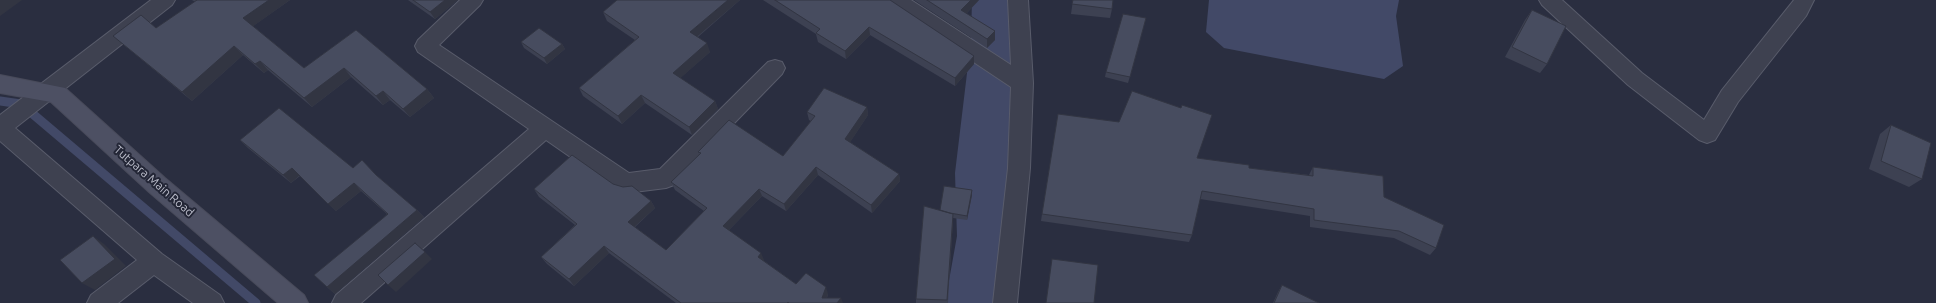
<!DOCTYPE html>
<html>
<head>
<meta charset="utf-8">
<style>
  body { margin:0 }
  canvas { display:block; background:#2a2e40 }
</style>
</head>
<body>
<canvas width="1936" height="303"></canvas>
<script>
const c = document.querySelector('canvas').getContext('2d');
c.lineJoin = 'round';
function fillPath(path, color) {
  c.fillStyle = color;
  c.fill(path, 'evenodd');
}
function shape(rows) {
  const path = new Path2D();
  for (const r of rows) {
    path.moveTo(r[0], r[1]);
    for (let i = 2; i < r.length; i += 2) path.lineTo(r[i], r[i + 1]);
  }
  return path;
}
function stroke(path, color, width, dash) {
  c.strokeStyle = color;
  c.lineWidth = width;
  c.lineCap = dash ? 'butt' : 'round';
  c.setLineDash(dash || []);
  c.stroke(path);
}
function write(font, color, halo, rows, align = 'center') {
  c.font = font + ' Ubuntu,sans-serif';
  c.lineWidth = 4;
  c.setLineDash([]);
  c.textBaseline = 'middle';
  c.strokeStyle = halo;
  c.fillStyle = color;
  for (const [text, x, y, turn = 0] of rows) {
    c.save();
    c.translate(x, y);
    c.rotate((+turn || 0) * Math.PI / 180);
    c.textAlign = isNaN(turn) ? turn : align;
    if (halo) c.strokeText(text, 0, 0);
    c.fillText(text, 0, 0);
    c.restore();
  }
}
fillPath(shape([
  [1209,0,1399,0,1396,16,1403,66,1384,79,1224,48,1206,32]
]), '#424967');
stroke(shape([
  [0,101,21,104,256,303]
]), '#424967', 9);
fillPath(shape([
  [972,0,1020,0,1019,40,1007,173,1011,236,1001,303,945,303,957,236,955,173,971,40,972,0]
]), '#424967');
const street = shape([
  [151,0,175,0,172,5,15,128,162,254,220,295,224,303,193,303,154,275,118,303,87,303,91,295,137,260,0,141,0,115,151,0],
  [460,0,483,0,480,5,439,45,629,173,660,169,768,62,775,60,782,62,785,68,782,74,674,185,666,188,626,193,618,190,546,140,361,303,332,303,336,295,529,129,418,52,415,46,418,40,460,0],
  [885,0,911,0,1011,65,1008,0,1028,0,1033,83,1030,168,1017,303,993,303,1008,168,1011,87,888,5,885,0],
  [1539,0,1562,0,1642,73,1704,120,1722,90,1794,0,1814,0,1806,16,1738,102,1715,140,1707,143,1699,140,1628,85,1542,5,1539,0]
]);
const secondary = shape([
  [0,75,65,88,165,178,304,295,308,303,278,303,149,192,51,102,0,93,0,75]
]);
stroke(street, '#595c6b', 2);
stroke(secondary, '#484a5a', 2);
fillPath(street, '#3e4150');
fillPath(secondary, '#4d5063');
fillPath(shape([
  [192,0,290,0,253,26,304,68,356,30,427,89,434,98,410,117,390,100,383,105,351,77,312,107,268,70,264,73,243,55,192,101,124,45,113,36,156,28,195,2],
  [408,0,458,0,435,19],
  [617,0,740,0,698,37,710,52,680,78,715,101,718,109,692,135,645,103,622,124,583,96,579,88,635,40,607,21,603,12],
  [763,0,890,0,974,64,955,86,870,35,846,59,818,42,816,34],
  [914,0,979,0,966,14,995,40,987,48],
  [1073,0,1112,9,1110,18,1071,14],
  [1532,10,1547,64,1540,73,1505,57,1525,20],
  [1146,18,1128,83,1105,77,1106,72],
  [521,42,562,44,565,49,547,64,524,48],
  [867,107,868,115,850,142,899,174,900,181,872,213,818,175,786,211,762,196,729,230,764,261,796,284,828,294,827,298,843,303,676,303,609,253,574,286,547,264,541,257,575,225,539,197,534,189,613,184,651,201,655,208,635,227,666,250,704,211,675,190,671,182,699,155,698,152,783,156,811,121,809,120,807,112],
  [1891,125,1922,179,1909,187,1869,169,1880,134],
  [240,140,353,168,376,175,417,210,424,217,335,294,327,287,387,214,361,191,336,211,300,176,291,183,248,148],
  [1197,158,1249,168,1309,175,1313,167,1384,197,1436,248,1430,255,1394,238,1310,227,1310,216,1200,199,1192,235,1189,242,1041,221,1042,214],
  [972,190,972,195,967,220,953,218,948,303,916,303,916,299,940,210],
  [1282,285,1319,303,1273,303,1278,292]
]), '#3d4152');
fillPath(shape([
  [0,0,22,0,0,16],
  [269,0,290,0,252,27,243,18],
  [445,0,458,0,435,19,430,12],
  [728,0,740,0,693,40,690,32],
  [971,0,979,0,961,19,961,10],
  [869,27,870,35,846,59,845,51],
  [995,31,995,40,987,48,987,39],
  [707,43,710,52,676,82,673,73],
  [562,44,565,49,547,64,544,58],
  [234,46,243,55,192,101,182,92],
  [974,56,974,64,955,86,955,78],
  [260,61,268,70,264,73,255,64],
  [344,68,351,77,312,107,304,98],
  [427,89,434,98,410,117,403,109],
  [383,91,390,100,383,105,376,96],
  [641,95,645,103,622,124,618,116],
  [715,101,718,109,692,135,689,127],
  [867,107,868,115,847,147,845,139],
  [816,167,818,175,786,211,784,204],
  [292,168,300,175,291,183,283,175],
  [899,174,900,181,872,213,871,205],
  [354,183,361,191,336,211,328,204],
  [759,189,762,196,726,233,723,226],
  [972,190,972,195,967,220,967,216],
  [651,201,655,208,632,229,628,222],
  [417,210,424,217,335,294,327,287],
  [953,214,953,222,947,303,947,300],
  [93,236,104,244,126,266,95,290,82,283],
  [604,246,609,253,574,286,569,279],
  [425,252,432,259,396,292,388,285],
  [761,253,764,260,761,264,758,257],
  [826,287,828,294,825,303,822,298],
  [841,298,843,303,837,303]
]), '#323542');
const building = shape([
  [197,0,269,0,243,18,304,68,356,30,427,89,403,109,383,91,376,96,344,68,304,98,260,61,255,64,234,46,182,92,113,36,141,15,156,28,197,0],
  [413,0,445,0,430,12,413,0],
  [617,0,728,0,690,32,707,43,673,73,715,101,689,127,641,95,618,116,579,88,639,37,603,12,617,0],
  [775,0,890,0,974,56,955,78,869,27,845,51,816,33,820,29,775,0],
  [927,0,971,0,961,10,995,31,987,39,927,0],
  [1073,0,1113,0,1112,9,1072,4,1073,0],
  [1532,10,1566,26,1547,64,1512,47,1532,10],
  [1123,14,1146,18,1130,77,1106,72,1123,14],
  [539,28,562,44,544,58,521,42,539,28],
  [824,88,867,107,845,139,899,174,871,205,816,167,784,204,759,189,723,226,761,253,758,257,796,284,806,273,826,287,822,298,841,298,837,303,789,303,788,302,787,303,681,303,604,246,569,279,541,257,577,224,534,189,572,155,613,184,623,187,632,186,651,201,628,222,666,250,707,208,671,182,701,153,698,152,729,120,783,156,815,116,807,112,824,88],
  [1132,91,1181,108,1182,105,1212,115,1197,158,1249,165,1249,168,1313,176,1313,167,1383,176,1384,197,1444,225,1436,248,1399,231,1314,220,1314,209,1202,191,1192,235,1042,214,1058,114,1119,122,1132,91],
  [279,108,353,168,362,160,376,175,417,210,327,287,314,275,388,214,354,183,328,204,292,168,283,175,240,140,279,108],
  [1891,125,1931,143,1922,179,1881,161,1891,125],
  [944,186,972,190,967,216,950,213,940,210,944,186],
  [924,206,953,214,947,300,916,299,924,206],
  [93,236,115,259,82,283,60,260,93,236],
  [415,243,425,252,388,285,378,275,415,243],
  [1052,259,1098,265,1094,303,1046,303,1052,259],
  [1282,285,1319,303,1274,303,1282,285]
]);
fillPath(building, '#474c5f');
stroke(building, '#323542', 1);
write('12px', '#bbbdca', '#232636', [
  ["Tutpara Main Road",154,181,41]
]);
</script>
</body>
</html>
